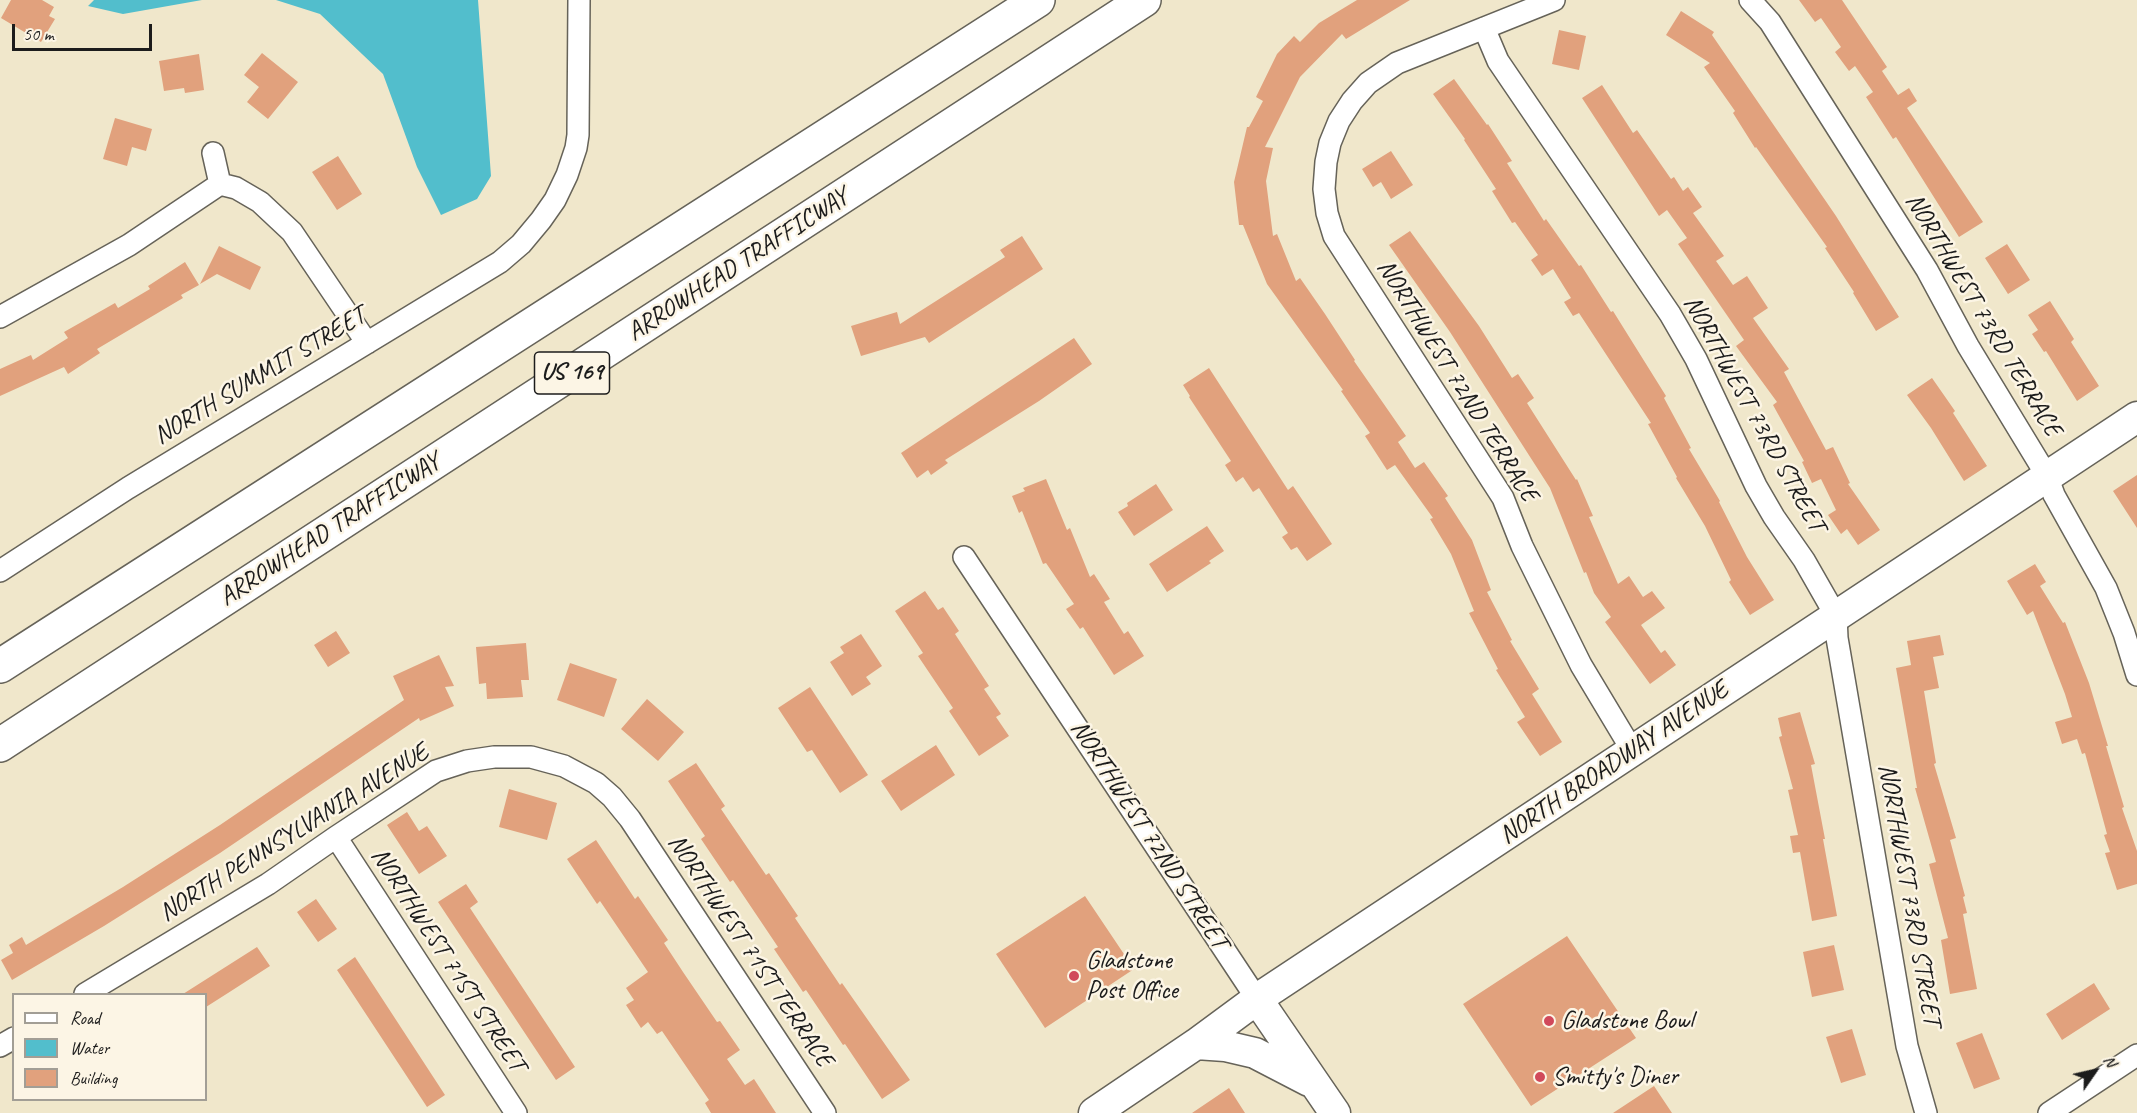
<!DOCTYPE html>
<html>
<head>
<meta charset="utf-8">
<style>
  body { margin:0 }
  #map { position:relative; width:2137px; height:1113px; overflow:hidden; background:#f0e7cb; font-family:Caveat,sans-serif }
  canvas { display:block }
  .legend { position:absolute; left:12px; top:993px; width:195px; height:108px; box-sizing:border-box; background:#fcf5e5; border:2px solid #a29e95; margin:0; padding:8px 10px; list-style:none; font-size:18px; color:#1c1c1c }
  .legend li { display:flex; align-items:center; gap:12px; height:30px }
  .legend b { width:30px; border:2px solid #a29e95 }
  .north { position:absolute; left:2065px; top:1041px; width:60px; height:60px; -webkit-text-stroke:4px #fcf5e5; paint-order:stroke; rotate:56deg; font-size:16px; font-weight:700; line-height:24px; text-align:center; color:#1c1c1c }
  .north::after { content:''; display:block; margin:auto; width:21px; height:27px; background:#1c1c1c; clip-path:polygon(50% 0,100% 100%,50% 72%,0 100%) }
  .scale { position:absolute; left:12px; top:24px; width:140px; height:27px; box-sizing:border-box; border:3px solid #1c1c1c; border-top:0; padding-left:8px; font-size:18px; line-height:21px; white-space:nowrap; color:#1c1c1c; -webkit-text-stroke:4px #fcf5e5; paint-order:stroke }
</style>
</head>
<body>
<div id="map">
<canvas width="2137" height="1113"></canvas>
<ul class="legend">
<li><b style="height:8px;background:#fff"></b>Road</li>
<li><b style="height:16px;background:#52becc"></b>Water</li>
<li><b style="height:16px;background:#e1a17d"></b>Building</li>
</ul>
<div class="north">N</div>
<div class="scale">50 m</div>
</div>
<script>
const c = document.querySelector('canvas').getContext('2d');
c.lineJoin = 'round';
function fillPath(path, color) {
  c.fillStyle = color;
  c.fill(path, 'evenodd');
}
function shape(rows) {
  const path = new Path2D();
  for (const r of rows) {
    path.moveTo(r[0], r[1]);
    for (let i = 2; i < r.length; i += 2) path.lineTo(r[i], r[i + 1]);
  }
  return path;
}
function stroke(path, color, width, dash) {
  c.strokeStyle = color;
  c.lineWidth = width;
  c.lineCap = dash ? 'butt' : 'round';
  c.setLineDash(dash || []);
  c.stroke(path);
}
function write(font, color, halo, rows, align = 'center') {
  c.font = font + ' Caveat,sans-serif';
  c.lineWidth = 5;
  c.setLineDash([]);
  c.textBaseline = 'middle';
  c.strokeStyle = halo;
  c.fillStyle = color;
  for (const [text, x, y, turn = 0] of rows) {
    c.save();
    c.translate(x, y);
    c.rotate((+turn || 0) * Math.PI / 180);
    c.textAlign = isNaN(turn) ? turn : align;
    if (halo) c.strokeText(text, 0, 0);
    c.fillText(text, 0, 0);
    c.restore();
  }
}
fillPath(shape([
  [94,0,202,0,123,14,88,6],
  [276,0,478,0,491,176,477,199,441,215,417,167,383,74,320,14]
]), '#52becc');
fillPath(shape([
  [11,0,42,0,54,7,49,16,55,19,41,42,1,18],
  [1357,0,1410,0,1346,39,1342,34,1300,77,1265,147,1273,148,1266,181,1273,236,1277,234,1296,281,1300,278,1325,314,1355,360,1354,361,1406,436,1398,442,1415,468,1424,462,1448,496,1445,498,1472,540,1491,590,1487,592,1512,640,1510,641,1539,689,1532,694,1562,742,1540,756,1517,722,1525,717,1496,670,1498,669,1469,613,1474,611,1451,554,1430,519,1433,518,1395,465,1387,470,1365,436,1370,433,1341,391,1343,390,1267,284,1243,225,1239,225,1234,182,1247,127,1249,127,1263,101,1256,97,1277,54,1294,36,1300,42,1319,23],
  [1799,0,1842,0,1887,67,1882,71,1898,95,1909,88,1917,101,1907,108,1983,222,1959,237,1896,137,1893,139,1866,97,1873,92,1855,66,1849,71,1835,52,1841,47,1821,18,1815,22],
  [1681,11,1714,32,1712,35,1836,216,1899,317,1876,331,1853,293,1854,292,1825,248,1827,247,1756,147,1755,148,1733,113,1735,111,1704,67,1710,63,1666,35],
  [1559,30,1586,36,1579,70,1552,64],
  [262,53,298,82,268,119,247,102,259,87,244,75],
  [199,54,204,90,185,93,184,88,164,91,159,61],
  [1454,79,1487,125,1488,124,1512,161,1507,163,1544,221,1546,219,1579,266,1581,265,1611,312,1613,311,1666,396,1664,398,1691,448,1689,449,1720,501,1719,502,1747,557,1774,600,1750,615,1729,582,1731,580,1705,526,1676,478,1677,477,1648,424,1651,423,1579,313,1573,316,1564,302,1571,298,1553,269,1542,276,1531,260,1538,255,1515,222,1512,223,1492,191,1496,189,1464,140,1465,139,1433,94],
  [1602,85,1633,133,1637,130,1671,179,1674,177,1683,191,1688,187,1702,207,1693,213,1724,256,1716,261,1733,285,1747,276,1768,308,1753,318,1789,369,1784,372,1826,450,1833,447,1850,483,1848,484,1880,530,1858,545,1847,529,1841,534,1828,515,1836,510,1821,479,1812,483,1802,462,1804,461,1773,405,1777,402,1736,346,1744,340,1678,244,1687,238,1667,210,1659,216,1582,98],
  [115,118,152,129,146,151,132,147,127,166,103,159],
  [1391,151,1413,185,1391,199,1381,182,1373,187,1362,169],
  [338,156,362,194,337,210,312,172],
  [1410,231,1479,326,1512,378,1518,374,1534,398,1527,403,1576,480,1577,479,1593,516,1589,517,1618,584,1629,576,1643,597,1652,591,1665,608,1641,625,1661,653,1665,650,1676,665,1650,684,1605,622,1611,617,1594,593,1586,572,1584,573,1550,488,1450,332,1389,245],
  [1022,236,1043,269,929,343,925,337,861,356,851,326,897,312,900,324,1005,257,1000,250],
  [2007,244,2030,280,2008,294,1985,258],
  [219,246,261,267,250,290,217,274,200,284],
  [185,262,199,285,181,295,183,298,97,349,100,353,68,374,64,367,0,396,0,369,31,355,33,360,68,338,64,332,115,303,118,308,150,289,148,286],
  [2050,301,2074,339,2071,342,2099,386,2077,401,2046,351,2044,352,2032,334,2038,330,2028,315],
  [1074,338,1092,364,1039,401,945,460,948,463,931,475,928,470,917,478,901,453],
  [1209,368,1288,490,1293,486,1332,544,1307,561,1297,547,1291,550,1282,537,1288,533,1259,488,1253,492,1243,477,1236,482,1225,465,1231,461,1189,397,1190,396,1183,385],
  [1932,378,1955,411,1953,413,1987,466,1964,481,1931,428,1907,395],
  [2137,475,2137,528,2113,491],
  [1046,479,1067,530,1070,528,1090,577,1094,574,1110,599,1104,602,1124,634,1128,631,1144,656,1114,675,1083,627,1080,629,1066,609,1074,604,1046,563,1043,564,1022,511,1019,513,1012,496,1025,491,1023,488],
  [1156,484,1173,510,1134,536,1118,512,1128,506,1127,503],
  [1207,526,1224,551,1209,561,1211,563,1167,592,1149,564],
  [2035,564,2046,582,2040,586,2063,623,2065,622,2089,683,2108,746,2106,746,2124,807,2122,808,2137,851,2137,884,2117,890,2105,853,2110,852,2104,835,2107,834,2085,753,2082,754,2077,739,2062,744,2055,722,2072,717,2065,694,2033,611,2027,615,2007,581],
  [925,591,938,610,943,607,959,631,955,634,989,686,984,689,1001,714,996,717,1009,736,979,756,949,711,953,708,918,656,923,653,895,611],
  [336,631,350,653,328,667,314,645],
  [861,634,882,666,866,677,871,684,852,696,830,662,844,653,840,647],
  [1940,635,1944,655,1933,657,1939,688,1924,691,1936,763,1934,764,1956,838,1950,840,1965,896,1963,897,1967,913,1963,914,1977,989,1950,994,1941,940,1948,938,1929,864,1936,862,1915,788,1917,788,1896,668,1911,665,1907,641],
  [526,643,529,680,521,680,523,697,487,699,486,683,479,684,476,647],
  [439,655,454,686,445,687,454,706,420,721,419,718,220,853,104,926,12,980,1,960,13,953,9,945,22,937,26,945,123,887,220,825,404,700,393,676],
  [570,663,617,679,604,717,557,700],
  [810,687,868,775,840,793,812,750,807,752,778,708],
  [647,699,684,732,658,761,621,729],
  [1800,712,1815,764,1811,765,1825,839,1823,839,1837,916,1812,921,1800,852,1793,853,1790,836,1798,835,1788,790,1793,789,1779,737,1782,736,1778,718],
  [936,745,955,775,901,811,881,781],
  [696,763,725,806,721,809,766,875,769,873,798,916,795,918,840,985,842,983,910,1080,882,1099,845,1044,843,1045,806,990,803,992,774,949,778,947,733,880,730,882,701,839,705,836,668,781],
  [509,789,557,803,547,840,499,827],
  [407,812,419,831,427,826,447,856,419,874,387,825],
  [596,840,635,899,638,896,668,940,664,943,683,972,717,1022,720,1021,740,1050,727,1059,745,1085,754,1079,776,1113,711,1113,705,1103,709,1100,662,1031,657,1034,648,1022,641,1028,626,1005,634,1000,626,988,648,972,600,901,597,904,567,859],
  [466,884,478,902,470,908,575,1067,556,1080,438,902],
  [1085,896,1134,969,1045,1028,996,954],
  [316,899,337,929,318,942,297,912],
  [1567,936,1636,1038,1531,1106,1463,1004],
  [1834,945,1844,990,1812,997,1803,952],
  [257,947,270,966,228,993,206,1007,206,994,183,994],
  [355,957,445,1095,427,1107,337,970],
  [2094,983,2110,1009,2062,1040,2046,1014],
  [1852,1029,1866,1075,1841,1083,1826,1037],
  [1982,1033,2000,1079,1974,1089,1956,1043],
  [1654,1086,1672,1113,1613,1113],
  [1229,1088,1245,1113,1192,1113]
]), '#e1a17d');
const street = shape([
  [1554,0,1397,63,1368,83,1352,101,1339,121,1330,143,1326,162,1324,189,1327,213,1334,236,1503,498,1522,546,1581,665,1632,750],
  [1750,0,1770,22,1927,270,1968,346,2047,476,2054,495,2106,588,2124,633,2137,675],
  [1484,28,1498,61,1670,314,1696,359,1756,486,1774,517,1804,560,1836,616,1837,638,1907,1046,1926,1113],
  [213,153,220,184],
  [0,317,129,245,220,184,236,188,260,202,292,232,367,343],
  [964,557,1257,999],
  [0,571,128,488,500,262,521,244,541,220,555,200,567,175,576,148,578,135,579,0],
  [336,837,516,1113],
  [85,994,268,884,336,837,436,771,467,761,494,757,531,757,564,766,596,783,612,797,630,819,825,1113],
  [0,1046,14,1038],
  [2049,1113,2137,1055]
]);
const secondary = shape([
  [1257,999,1335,1113],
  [1196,1044,1225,1046,1255,1053,1309,1081],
  [1094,1113,1196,1044,1257,999,2137,417]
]);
const highway = shape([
  [0,666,1038,0],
  [0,745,1144,0]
]);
stroke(street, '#666359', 24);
stroke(secondary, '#666359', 33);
stroke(highway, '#666359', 36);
stroke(street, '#fff', 21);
stroke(secondary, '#fff', 30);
stroke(highway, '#fff', 33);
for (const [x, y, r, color] of [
  [1074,976,6,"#d1495b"],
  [1549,1021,6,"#d1495b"],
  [1540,1077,6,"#d1495b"]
]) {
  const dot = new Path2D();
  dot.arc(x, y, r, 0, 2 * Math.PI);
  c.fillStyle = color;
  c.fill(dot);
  stroke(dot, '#fcf5e5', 2);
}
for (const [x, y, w] of [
  [572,373,75]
]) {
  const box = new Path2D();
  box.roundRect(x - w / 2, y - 21, w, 42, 4.5);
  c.fillStyle = '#fcf5e5';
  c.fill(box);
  stroke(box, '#1c1c1c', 1.5);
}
write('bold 24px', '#1c1c1c', null, [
  ["US 169",572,373]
]);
write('26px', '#1c1c1c', '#fcf5e5', [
  ["ARROWHEAD TRAFFICWAY",738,265,-33],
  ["NORTHWEST 73RD TERRACE",1983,315,59],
  ["NORTH SUMMIT STREET",260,376,-31],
  ["NORTHWEST 72ND TERRACE",1457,381,58],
  ["NORTHWEST 73RD STREET",1754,414,61],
  ["ARROWHEAD TRAFFICWAY",330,530,-33],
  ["NORTH BROADWAY AVENUE",1614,763,-34],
  ["NORTH PENNSYLVANIA AVENUE",294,833,-32],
  ["NORTHWEST 72ND STREET",1149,835,57],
  ["NORTHWEST 73RD STREET",1909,895,80],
  ["NORTHWEST 71ST TERRACE",750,951,56],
  ["NORTHWEST 71ST STREET",448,960,57]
]);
write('26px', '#1c1c1c', '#fcf5e5', [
  ["Gladstone",1086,961],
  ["Post Office",1086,991],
  ["Gladstone Bowl",1561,1021],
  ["Smitty's Diner",1552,1077]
], 'left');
</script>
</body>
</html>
